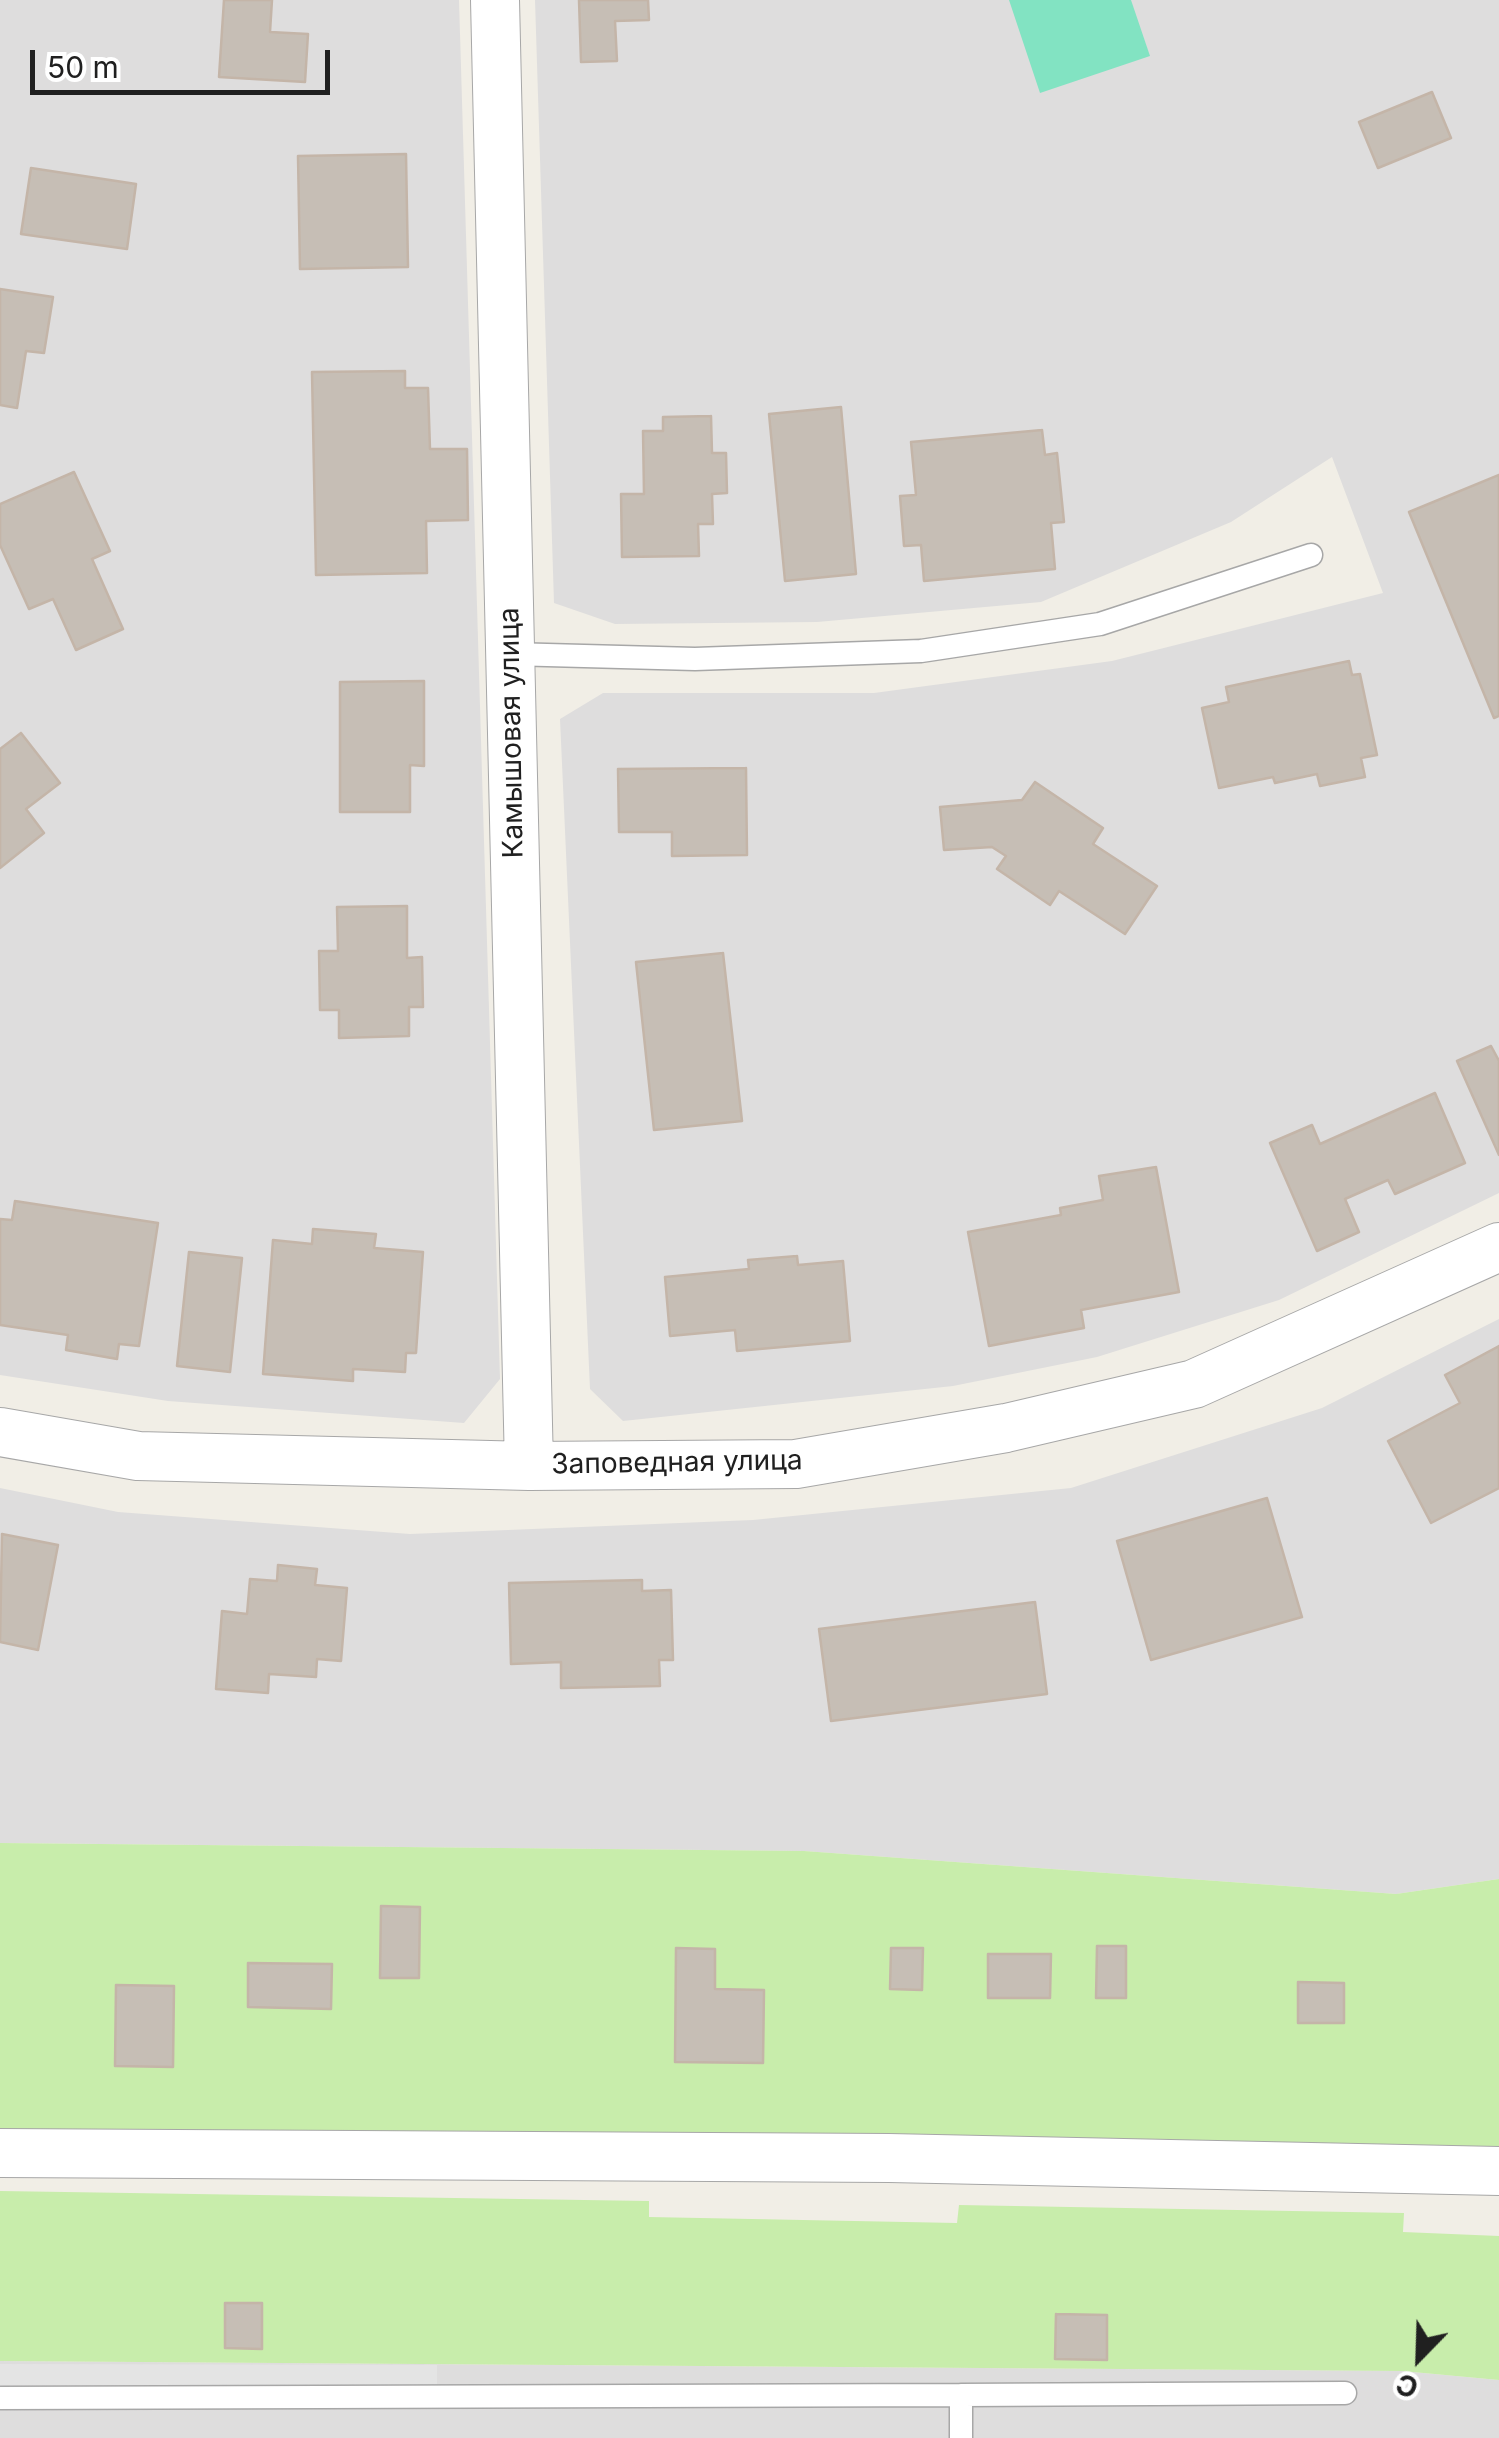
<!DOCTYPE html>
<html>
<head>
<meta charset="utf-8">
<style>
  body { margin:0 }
  #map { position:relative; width:1499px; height:2438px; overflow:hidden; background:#f1eee6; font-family:Inter,sans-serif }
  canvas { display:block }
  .north { position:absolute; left:1369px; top:2308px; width:100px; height:100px; -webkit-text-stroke:8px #fff; paint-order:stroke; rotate:203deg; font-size:28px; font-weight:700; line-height:40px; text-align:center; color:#202020 }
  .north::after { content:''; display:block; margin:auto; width:35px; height:45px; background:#202020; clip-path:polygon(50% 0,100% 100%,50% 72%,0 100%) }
  .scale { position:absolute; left:30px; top:50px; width:300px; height:45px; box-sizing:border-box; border:5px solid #202020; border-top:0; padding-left:12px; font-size:30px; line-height:35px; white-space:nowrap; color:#202020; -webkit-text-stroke:8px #fff; paint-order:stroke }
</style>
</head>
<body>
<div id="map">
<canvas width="1499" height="2438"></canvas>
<div class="north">С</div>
<div class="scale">50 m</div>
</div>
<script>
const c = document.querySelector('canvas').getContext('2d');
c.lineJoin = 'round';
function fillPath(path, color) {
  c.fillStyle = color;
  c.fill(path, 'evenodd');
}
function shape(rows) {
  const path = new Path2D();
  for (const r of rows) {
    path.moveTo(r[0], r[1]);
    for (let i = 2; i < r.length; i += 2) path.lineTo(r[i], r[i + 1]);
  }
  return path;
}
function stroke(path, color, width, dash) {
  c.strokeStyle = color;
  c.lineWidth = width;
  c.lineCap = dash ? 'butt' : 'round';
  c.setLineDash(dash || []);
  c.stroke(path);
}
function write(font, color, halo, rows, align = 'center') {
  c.font = font + ' Inter,sans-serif';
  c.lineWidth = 10;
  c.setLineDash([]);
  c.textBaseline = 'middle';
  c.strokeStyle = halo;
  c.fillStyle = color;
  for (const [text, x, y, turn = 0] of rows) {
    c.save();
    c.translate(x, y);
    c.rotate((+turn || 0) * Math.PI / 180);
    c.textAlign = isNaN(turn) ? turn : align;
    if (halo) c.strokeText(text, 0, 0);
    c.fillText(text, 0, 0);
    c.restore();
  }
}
fillPath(shape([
  [0,0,459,0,500,1379,464,1423,168,1401,0,1375],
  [535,0,1499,0,1499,1193,1279,1300,1097,1357,953,1386,623,1421,590,1389,560,719,603,693,874,693,1112,661,1383,593,1332,457,1231,522,1041,602,817,622,615,624,554,603],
  [1499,1319,1499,1879,1396,1894,804,1851,0,1843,0,1488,118,1512,410,1534,753,1520,1071,1488,1322,1408],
  [0,2361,1402,2371,1499,2380,1499,2438,0,2438]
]), '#dedddd');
fillPath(shape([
  [0,1843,804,1851,1396,1894,1499,1879,1499,2159,0,2130],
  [0,2191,649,2201,649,2217,957,2223,959,2205,1404,2213,1403,2232,1499,2236,1499,2380,1402,2371,0,2361]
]), '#c8edab');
fillPath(shape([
  [1009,0,1131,0,1150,56,1040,93]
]), '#82e3c2');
fillPath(shape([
  [0,2364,437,2365,437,2391,0,2390]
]), '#e4e4e4');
const building = shape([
  [224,0,272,0,270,32,308,34,305,82,219,77,224,0],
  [579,0,648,0,649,20,615,21,617,61,581,62,579,0],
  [1432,92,1451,138,1378,168,1359,122,1432,92],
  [406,154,408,267,300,269,298,156,406,154],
  [31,168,136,184,127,249,21,234,31,168],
  [0,289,53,297,44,353,26,351,17,408,0,405,0,289],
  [405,371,405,388,428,388,430,449,467,449,468,520,426,521,427,573,316,575,312,372,405,371],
  [841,407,856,574,785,581,769,414,841,407],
  [711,416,712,453,726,453,727,493,712,494,713,524,698,524,699,556,622,557,621,494,644,494,643,431,663,431,663,417,711,416],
  [1042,430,1045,455,1057,453,1064,522,1051,523,1055,569,924,581,921,545,904,546,900,496,916,495,911,442,1042,430],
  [74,472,110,551,92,559,123,629,76,650,53,599,29,609,0,545,0,504,74,472],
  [1499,475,1499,716,1494,718,1409,512,1499,475],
  [1349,661,1352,675,1360,674,1377,755,1361,758,1365,777,1320,786,1317,774,1275,783,1273,777,1219,788,1202,708,1229,702,1226,687,1349,661],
  [424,681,424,766,410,765,410,812,340,812,340,682,424,681],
  [21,733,60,783,26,809,44,833,0,868,0,749,21,733],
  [746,768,747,855,672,856,672,832,619,832,618,769,746,768],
  [1035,782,1103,828,1093,844,1157,886,1125,934,1059,891,1050,905,997,869,1006,856,992,847,944,850,940,807,1022,800,1035,782],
  [407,906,407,958,422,957,423,1007,409,1007,409,1036,339,1038,339,1010,320,1010,319,951,338,951,337,907,407,906],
  [723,953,742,1121,654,1130,636,962,723,953],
  [1491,1046,1499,1061,1499,1155,1457,1061,1491,1046],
  [1435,1093,1465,1163,1395,1194,1388,1180,1345,1199,1359,1232,1317,1251,1270,1143,1312,1125,1320,1144,1435,1093],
  [1156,1167,1179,1292,1081,1310,1084,1328,989,1346,968,1232,1061,1215,1060,1208,1103,1200,1099,1176,1156,1167],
  [15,1201,158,1223,139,1346,119,1344,117,1359,66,1350,68,1335,0,1325,0,1219,12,1220,15,1201],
  [313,1229,376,1234,374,1248,423,1252,416,1353,406,1353,405,1372,353,1369,353,1381,263,1374,273,1240,312,1244,313,1229],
  [189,1252,242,1258,230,1372,177,1366,189,1252],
  [797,1256,798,1265,843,1261,850,1341,737,1351,735,1330,670,1336,665,1277,749,1269,748,1260,797,1256],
  [1499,1346,1499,1488,1431,1523,1388,1441,1460,1403,1445,1375,1499,1346],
  [1267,1498,1302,1617,1151,1660,1117,1541,1267,1498],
  [2,1534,58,1545,38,1650,0,1642,2,1534],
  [278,1565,317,1569,315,1585,347,1588,341,1661,317,1659,316,1677,269,1674,268,1693,216,1689,222,1611,247,1614,250,1579,277,1581,278,1565],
  [642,1580,642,1591,671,1590,673,1660,659,1660,660,1686,561,1688,561,1662,511,1664,509,1583,642,1580],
  [1035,1602,1047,1694,831,1721,819,1629,1035,1602],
  [381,1906,420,1907,419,1978,380,1978,381,1906],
  [1097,1946,1126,1946,1126,1998,1096,1998,1097,1946],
  [676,1948,715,1949,715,1989,764,1990,763,2063,675,2062,676,1948],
  [891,1948,923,1948,922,1990,890,1989,891,1948],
  [988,1954,1051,1954,1050,1998,988,1998,988,1954],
  [248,1963,332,1964,331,2009,248,2007,248,1963],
  [1298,1982,1344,1983,1344,2023,1298,2023,1298,1982],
  [116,1985,174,1986,173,2067,115,2066,116,1985],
  [225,2303,262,2303,262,2349,225,2348,225,2303],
  [1056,2314,1107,2315,1107,2360,1055,2359,1056,2314]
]);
fillPath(building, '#c6beb5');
stroke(building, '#c4b5a8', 2.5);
const lane = shape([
  [510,654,695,659,921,651,1100,624,1311,555],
  [961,2395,1345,2393],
  [0,2398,961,2395,961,2438]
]);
const street = shape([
  [495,0,529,1466],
  [0,1432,138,1456,529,1466,796,1464,1006,1428,1194,1384,1499,1247],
  [0,2153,889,2158,1499,2171]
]);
stroke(lane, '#a7a7a7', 25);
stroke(street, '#a7a7a7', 50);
stroke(lane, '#fff', 22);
stroke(street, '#fff', 48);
write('28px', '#202020', '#fff', [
  ["Камышовая улица",512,733,-91],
  ["Заповедная улица",677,1463,-1]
]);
</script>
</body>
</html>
